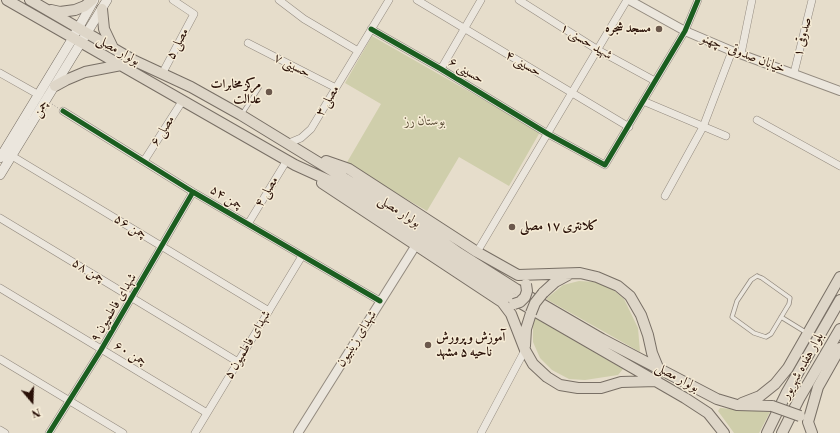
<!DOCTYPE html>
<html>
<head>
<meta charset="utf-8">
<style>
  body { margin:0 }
  #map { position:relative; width:840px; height:433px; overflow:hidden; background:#e6ddcb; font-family:"Libre Bodoni",serif }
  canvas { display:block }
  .north { position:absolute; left:12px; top:381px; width:40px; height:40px; -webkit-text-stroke:3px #f6ecd6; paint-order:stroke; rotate:161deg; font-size:11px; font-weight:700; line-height:16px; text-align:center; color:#291007 }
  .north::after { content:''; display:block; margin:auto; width:14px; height:18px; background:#291007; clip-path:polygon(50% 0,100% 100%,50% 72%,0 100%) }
</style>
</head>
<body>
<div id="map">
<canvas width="840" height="433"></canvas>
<div class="north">N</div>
</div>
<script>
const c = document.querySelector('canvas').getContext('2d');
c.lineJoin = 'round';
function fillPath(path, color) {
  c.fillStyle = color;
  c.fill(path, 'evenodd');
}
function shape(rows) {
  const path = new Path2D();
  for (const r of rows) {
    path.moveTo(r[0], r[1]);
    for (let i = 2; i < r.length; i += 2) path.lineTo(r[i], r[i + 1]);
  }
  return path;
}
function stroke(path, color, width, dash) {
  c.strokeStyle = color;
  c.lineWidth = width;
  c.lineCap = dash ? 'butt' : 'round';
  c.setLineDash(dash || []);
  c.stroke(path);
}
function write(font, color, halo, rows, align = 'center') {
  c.font = font + ' "Libre Bodoni",Amiri,serif';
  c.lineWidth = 3;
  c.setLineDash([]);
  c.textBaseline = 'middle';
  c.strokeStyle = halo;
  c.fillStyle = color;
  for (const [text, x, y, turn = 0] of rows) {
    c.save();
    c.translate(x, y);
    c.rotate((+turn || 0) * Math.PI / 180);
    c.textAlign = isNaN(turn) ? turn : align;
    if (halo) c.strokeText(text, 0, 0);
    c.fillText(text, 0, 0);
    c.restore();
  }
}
fillPath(shape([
  [372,36,540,132,509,186,459,157,427,211,346,164,381,104,345,83],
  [579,281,596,282,611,288,624,299,638,328,640,352,546,299,563,285],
  [535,318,623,369,618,375,585,380,569,379,552,370,540,358,533,342,533,324],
  [720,408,748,410,770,412,759,433,734,433,718,411]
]), '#cfceab');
const service = shape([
  [242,114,259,88],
  [757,276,762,278,790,298,789,304,771,334,766,337,754,333,732,317,737,301,751,280,757,276],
  [781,317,807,333]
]);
const minor = shape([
  [279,0,304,19,358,51],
  [417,0,629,127],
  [519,0,598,50,655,81],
  [371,29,441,69,548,134,605,165,685,31,698,0],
  [248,43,336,88],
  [741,54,752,0],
  [441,69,481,0],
  [0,73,39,95],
  [794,73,812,0],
  [162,74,194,14,173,0],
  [643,101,726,136],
  [63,111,193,192,380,301],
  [757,120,840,166],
  [289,143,301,138,311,129,389,0],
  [12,156,269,311],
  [144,161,183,100],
  [665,196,703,127,732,51],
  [0,218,238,362],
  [248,224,287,160],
  [477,252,627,0],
  [0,288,207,413],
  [0,359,123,433],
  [0,430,5,433],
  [49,433,101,350,193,192],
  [195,433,302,256],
  [481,433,525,350]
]);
const tertiary = shape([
  [629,0,685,31,732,51,840,91],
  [298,433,416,245]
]);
const secondary = shape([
  [0,158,71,41,94,0],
  [0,175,107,0]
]);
const primary = shape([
  [7,0,295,165,350,190,510,297,685,398,708,413,724,433],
  [30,0,135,61,191,87,241,115,411,219,459,253,516,289,602,339,717,399,737,405,772,406],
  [102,9,104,29,113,48],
  [51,10,60,12,75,10,85,6,92,0],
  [55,86,66,80,85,72,121,65],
  [326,161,349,169,477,252,518,275,580,273,597,277,618,286,630,296,641,315,648,335,652,353,659,370],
  [322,183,502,302,511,314,525,350,533,364,547,377,560,385,578,388,601,388,621,382,657,381],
  [543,293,555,282,568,275],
  [525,346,526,329,531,313],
  [742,403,760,396,775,384,788,368,840,277],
  [767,433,787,392,840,300],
  [782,433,799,399,840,329],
  [812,433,808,422,818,387,840,348]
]);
stroke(service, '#938a7f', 5);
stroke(minor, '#938a7f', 8);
stroke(tertiary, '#938a7f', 10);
stroke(secondary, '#786f65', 10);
stroke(primary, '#786f65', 12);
stroke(shape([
  [52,104,58,108]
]), '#a59f97', 1, [1, 2]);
stroke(service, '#ebe6dd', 3.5);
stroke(minor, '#ebe6dd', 7);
stroke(tertiary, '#ebe6dd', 8);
stroke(secondary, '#ebe6dd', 9);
stroke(primary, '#ded6c8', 10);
const primaryBridge = shape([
  [514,304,520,302,525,297,527,291,526,284],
  [531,313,535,303,543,293],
  [772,406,800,416]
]);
stroke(primaryBridge, '#786f65', 12, []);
stroke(primaryBridge, '#ded6c8', 10);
stroke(shape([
  [371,29,441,69,548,134,605,165,685,31,698,0],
  [63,111,193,192,380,301],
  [49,433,101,350,193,192]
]), '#1b5e20', 5);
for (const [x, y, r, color] of [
  [659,29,4,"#6b584c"],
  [269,92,4,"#6b584c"],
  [512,227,4,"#6b584c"],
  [428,345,4,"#6b584c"]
]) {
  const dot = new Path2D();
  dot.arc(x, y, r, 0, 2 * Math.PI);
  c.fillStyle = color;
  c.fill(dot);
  stroke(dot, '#f6ecd6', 1.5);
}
write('bold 13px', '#291007', '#f6ecd6', [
  ["مسجد شجره",651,29],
  ["مرکز مخابرات",261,85],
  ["عدالت",261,100],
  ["کلانتری ۱۷ مصلی",520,227,"left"],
  ["آموزش و پرورش",436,338,"left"],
  ["ناحیه ۵ مشهد",436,353,"left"]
], 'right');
write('13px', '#291007', '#f6ecd6', [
  ["صدوقی ۱",803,37,-76],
  ["شهید حسنی ۱",586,42,31],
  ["مصلی ۵",178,44,-62],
  ["بولوار مصلی",118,51,30],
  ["خیابان صدوقی- چهنو",743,54,21],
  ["حسینی ۴",523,64,30],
  ["حسینی ۷",292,66,27],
  ["حسینی ۶",466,71,31],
  ["مصلی ۳",328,101,-59],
  ["چمن",41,109,-58],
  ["مصلی ۶",163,131,-57],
  ["مصلی ۴",267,192,-59],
  ["چمن ۵۴",226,198,31],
  ["بولوار مصلی",399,212,33],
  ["چمن ۵۶",130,227,31],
  ["چمن ۵۸",88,271,31],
  ["شهدای فاطمیون ۹",114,308,-59],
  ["شهدای زینبیون",357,339,-58],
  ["شهدای فاطمیون ۵",248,345,-59],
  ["چمن ۶۰",130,354,31],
  ["بلوار هفده شهریور",803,366,-61],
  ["بولوار مصلی",677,378,28]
]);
write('italic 13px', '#5c4e37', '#f6ecd6', [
  ["بوستان رز",425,122]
]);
</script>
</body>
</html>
